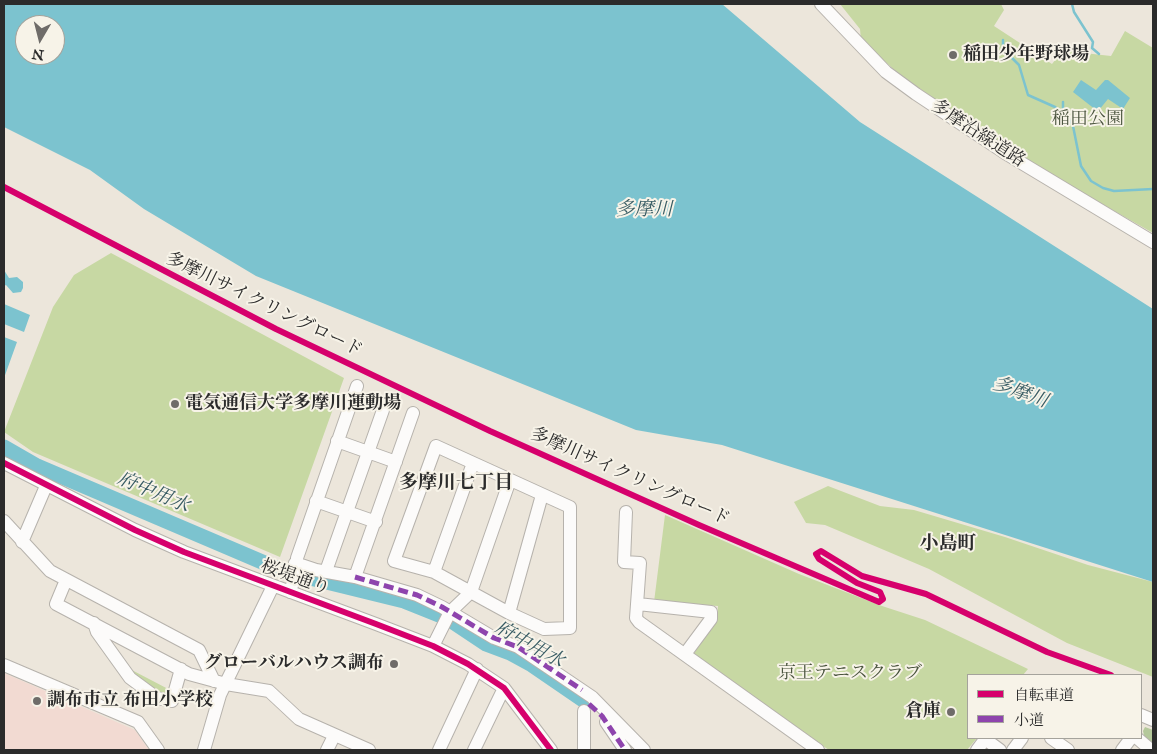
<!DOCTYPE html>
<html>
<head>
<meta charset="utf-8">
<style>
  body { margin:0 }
  #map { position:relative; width:1157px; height:754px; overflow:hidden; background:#ece6db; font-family:"IM FELL Great Primer","Noto Serif JP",serif }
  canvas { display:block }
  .frame { position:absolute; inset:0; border:5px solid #2b2b2b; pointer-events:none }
  .legend { position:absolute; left:967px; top:674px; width:175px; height:65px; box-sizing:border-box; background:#f7f3e8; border:1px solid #a5a39c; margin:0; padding:6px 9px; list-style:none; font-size:15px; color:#2b2b2b }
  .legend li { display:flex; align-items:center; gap:10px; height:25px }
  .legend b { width:25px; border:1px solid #a5a39c }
  .north { position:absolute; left:15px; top:15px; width:50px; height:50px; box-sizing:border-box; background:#f7f3e8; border:1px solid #a5a39c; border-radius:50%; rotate:188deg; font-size:14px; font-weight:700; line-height:20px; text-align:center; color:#2b2b2b }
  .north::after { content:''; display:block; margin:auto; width:18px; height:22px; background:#6f6c69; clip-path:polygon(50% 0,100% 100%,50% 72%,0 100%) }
</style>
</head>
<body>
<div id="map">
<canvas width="1157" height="754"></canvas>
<div class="frame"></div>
<ul class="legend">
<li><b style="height:6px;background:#d6006c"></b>自転車道</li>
<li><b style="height:6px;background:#8e44ad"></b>小道</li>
</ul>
<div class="north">N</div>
</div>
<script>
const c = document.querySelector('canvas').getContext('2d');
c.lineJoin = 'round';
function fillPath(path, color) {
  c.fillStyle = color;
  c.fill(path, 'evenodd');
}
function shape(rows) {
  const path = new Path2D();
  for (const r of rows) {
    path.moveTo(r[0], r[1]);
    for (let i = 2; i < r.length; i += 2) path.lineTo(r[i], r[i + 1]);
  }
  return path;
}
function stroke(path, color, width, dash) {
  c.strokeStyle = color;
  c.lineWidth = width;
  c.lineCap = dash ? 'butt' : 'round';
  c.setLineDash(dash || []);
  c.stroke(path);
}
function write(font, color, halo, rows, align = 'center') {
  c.font = font + ' "IM FELL Great Primer","Noto Serif JP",serif';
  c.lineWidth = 4;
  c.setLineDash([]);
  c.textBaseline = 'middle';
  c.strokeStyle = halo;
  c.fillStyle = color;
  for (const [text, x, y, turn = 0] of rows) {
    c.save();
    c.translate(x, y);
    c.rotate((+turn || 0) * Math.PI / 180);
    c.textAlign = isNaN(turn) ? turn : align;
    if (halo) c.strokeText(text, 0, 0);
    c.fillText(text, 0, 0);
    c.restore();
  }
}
fillPath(shape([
  [4,673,135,730,149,750,4,750]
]), '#f2dad2');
fillPath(shape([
  [840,4,1001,4,1004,10,994,26,1052,64,1068,44,1084,53,1111,56,1125,31,1153,48,1153,233,1016,155,900,75,861,40,860,29],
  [111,253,344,378,280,557,33,452,4,432,53,307,74,275],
  [828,486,880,506,914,510,1005,537,1088,565,1153,582,1153,677,1067,643,929,569,825,525,806,523,794,502],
  [665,515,799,574,882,606,925,620,1028,669,1023,675,968,675,968,738,977,738,967,750,829,750,691,658,717,619,718,606,654,602],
  [126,667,172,691,170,696,157,695]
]), '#c7d8a3');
fillPath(shape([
  [1145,727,1153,730,1153,747,1145,740,1143,731]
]), '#b4c89b');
fillPath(shape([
  [4,4,722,4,860,122,1153,309,1153,582,722,445,636,430,256,276,144,209,90,170,4,127],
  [25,25,55,25,55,55,25,55],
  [1081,80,1096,90,1105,80,1108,80,1130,98,1123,109,1108,99,1099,110,1096,110,1073,92],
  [4,270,9,278,17,277,23,282,23,288,21,292,13,293,6,285,4,286],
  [4,304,30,315,24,332,4,324],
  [4,337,17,342,4,378]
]), '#7cc3cf');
stroke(shape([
  [1072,4,1074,12,1093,42,1092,48,1099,54],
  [1003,40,1003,49,1019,65,1028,95,1055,107,1068,117,1073,126,1081,166,1091,181,1103,188,1114,191,1153,189],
  [1063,102,1063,112]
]), '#7cc3cf', 2.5);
stroke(shape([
  [4,447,37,466,288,573],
  [302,576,404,601,439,615],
  [453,622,486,644,510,653,532,665,586,702]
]), '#7cc3cf', 15);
const minor = shape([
  [821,4,886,72,916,94,1005,153,1153,242],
  [337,441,396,462],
  [436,446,570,507,570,628,544,629,509,613,434,572,394,561,436,446],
  [4,463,135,530,184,552,376,624,433,646,468,664,504,688,551,750],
  [316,501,376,522],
  [626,512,624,562,640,563,636,618,639,622,818,750],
  [4,521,50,571,199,650,214,681],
  [22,542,46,486],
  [295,563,316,570,355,577,417,595,442,607,494,638,518,647,592,697,644,750],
  [326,571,383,410],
  [434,572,473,463],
  [355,577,413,413],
  [66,580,56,604,189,674,226,684,269,691,299,719,369,750],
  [290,592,297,569,297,558,357,386],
  [638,604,711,612,711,619,685,654],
  [509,613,542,495],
  [94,623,97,632,130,678,157,698,172,701,181,669],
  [433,646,450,612,471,592,510,480],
  [4,665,138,722,158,750],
  [1141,715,1153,720],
  [606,722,625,750],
  [1051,738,1068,750],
  [1137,738,1151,750],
  [985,739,1000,750],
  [204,750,220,695,273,586],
  [327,750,334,736],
  [439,750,477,669],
  [474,750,504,688],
  [584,750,584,711],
  [977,750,986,738],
  [1013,750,1022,738],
  [1122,750,1131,738]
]);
stroke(minor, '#b6b2ac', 14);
stroke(minor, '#fcfbfa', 12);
stroke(shape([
  [355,577,417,595,442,607,494,638,518,647,582,690],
  [589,704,602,716,625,750]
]), '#8e44ad', 5, [10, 5]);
stroke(shape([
  [4,187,276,329,490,431,699,525,879,602,883,599,880,592,857,583,819,559,816,554,821,551,862,576,926,594,1047,652,1111,675],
  [4,463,135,530,184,552,376,624,433,646,468,664,504,688,551,750]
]), '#d6006c', 6);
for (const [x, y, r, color] of [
  [953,55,5,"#6f6c69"],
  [175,404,5,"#6f6c69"],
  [394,664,5,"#6f6c69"],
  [37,701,5,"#6f6c69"],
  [951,712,5,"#6f6c69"]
]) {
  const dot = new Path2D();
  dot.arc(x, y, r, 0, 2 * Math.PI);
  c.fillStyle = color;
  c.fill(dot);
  stroke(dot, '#f7f3e8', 2);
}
write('bold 18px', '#2b2b2b', '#f7f3e8', [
  ["稲田少年野球場",963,55],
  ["電気通信大学多摩川運動場",185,404],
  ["グローバルハウス調布",384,664,"right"],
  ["調布市立 布田小学校",47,701],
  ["倉庫",941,712,"right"]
], 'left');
write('18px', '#4a543e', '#f7f3e8', [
  ["稲田公園",1088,120],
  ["京王テニスクラブ",850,674]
]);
write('18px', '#2b2b2b', '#f7f3e8', [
  ["多摩沿線道路",978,134,33],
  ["多摩川サイクリングロード",264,305,26],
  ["多摩川サイクリングロード",630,477,24],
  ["桜堤通り",295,578,20]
]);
write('italic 19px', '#375b63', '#f7f3e8', [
  ["多摩川",644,210],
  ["多摩川",1020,393,20],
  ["府中用水",153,493,23],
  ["府中用水",529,645,29]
]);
write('bold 19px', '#2b2b2b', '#f7f3e8', [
  ["多摩川七丁目",456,483],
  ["小島町",948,544]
]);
</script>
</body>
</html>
